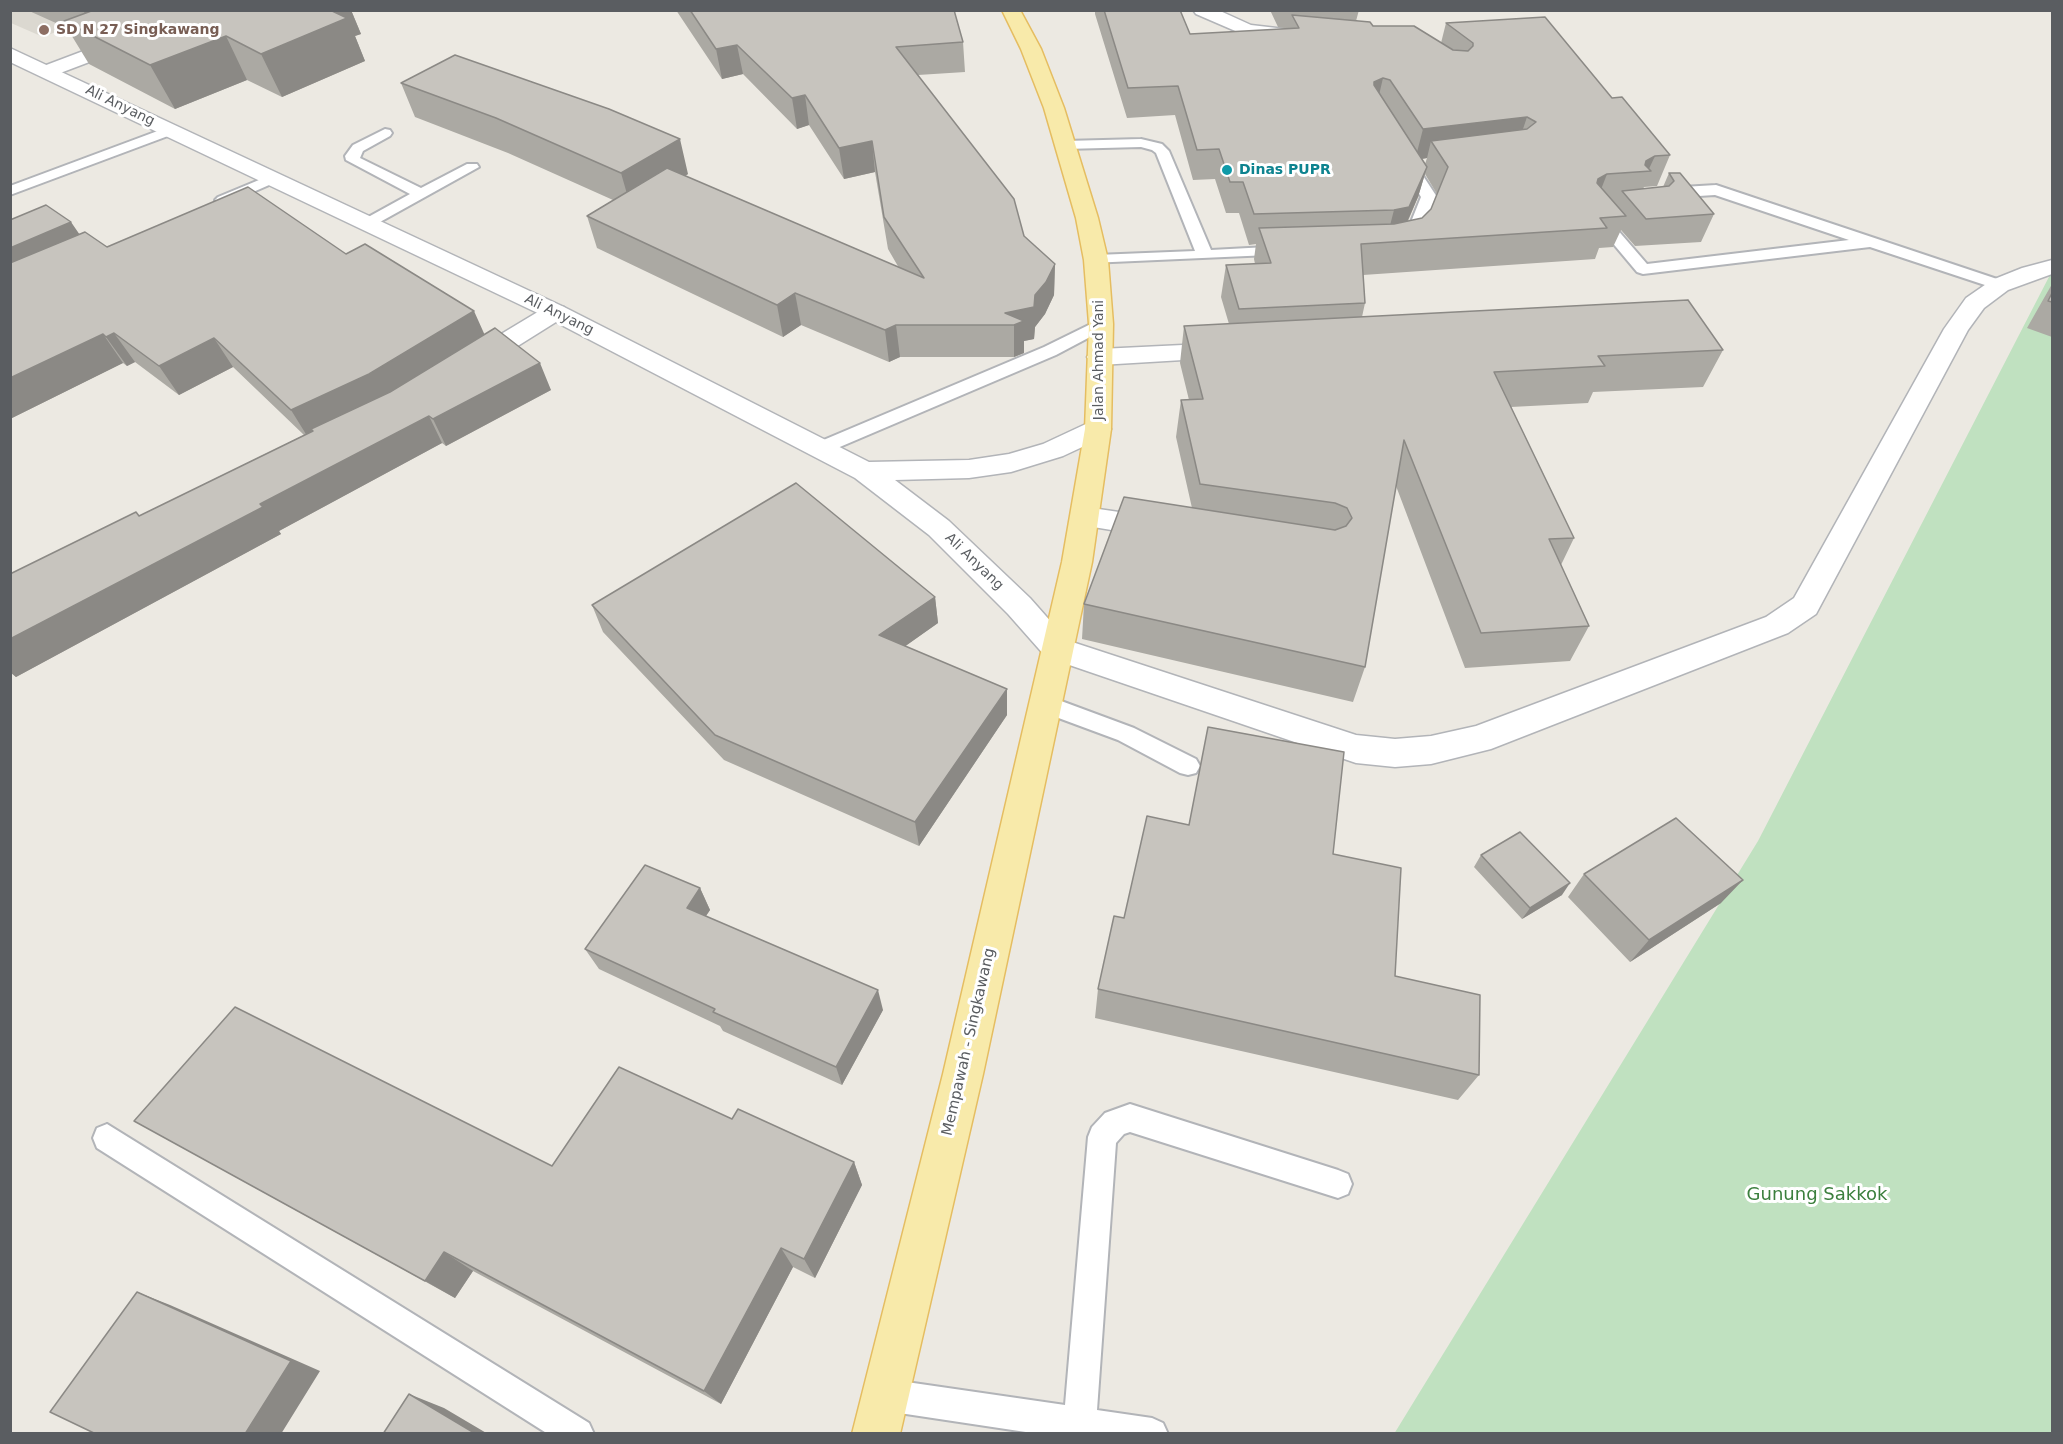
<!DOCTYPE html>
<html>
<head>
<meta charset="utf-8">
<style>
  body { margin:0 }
  #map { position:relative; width:2063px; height:1444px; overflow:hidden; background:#ece9e2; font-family:"DejaVu Sans",sans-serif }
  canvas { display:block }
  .frame { position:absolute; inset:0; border:12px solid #5a5d61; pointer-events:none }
</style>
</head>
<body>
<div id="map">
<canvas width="2063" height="1444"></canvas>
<div class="frame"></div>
</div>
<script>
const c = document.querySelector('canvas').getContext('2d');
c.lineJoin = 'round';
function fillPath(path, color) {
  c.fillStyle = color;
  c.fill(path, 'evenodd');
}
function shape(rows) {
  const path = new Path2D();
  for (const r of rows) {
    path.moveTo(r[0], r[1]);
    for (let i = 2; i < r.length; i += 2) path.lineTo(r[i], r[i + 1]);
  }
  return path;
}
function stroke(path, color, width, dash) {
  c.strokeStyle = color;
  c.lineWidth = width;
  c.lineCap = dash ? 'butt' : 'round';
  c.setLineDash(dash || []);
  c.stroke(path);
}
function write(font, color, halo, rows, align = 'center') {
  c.font = font + ' "DejaVu Sans",sans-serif';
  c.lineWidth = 6;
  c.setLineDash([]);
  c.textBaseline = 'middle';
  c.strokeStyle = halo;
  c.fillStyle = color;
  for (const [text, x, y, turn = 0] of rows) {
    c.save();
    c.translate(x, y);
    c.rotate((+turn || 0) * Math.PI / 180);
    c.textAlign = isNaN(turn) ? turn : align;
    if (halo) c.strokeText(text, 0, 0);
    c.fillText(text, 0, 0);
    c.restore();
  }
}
fillPath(shape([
  [11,11,109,11,43,37,11,23]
]), '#dbd8d0');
fillPath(shape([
  [2052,271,2052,1433,1394,1434,1758,841]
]), '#c0e1c0');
const service = shape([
  [171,126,176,127,178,130,176,133,10,195,10,186,171,126],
  [385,129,390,130,392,133,390,136,363,151,360,158,421,188,467,164,477,164,479,167,371,227,361,227,358,224,361,221,410,194,346,160,345,156,353,145,385,129],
  [1141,139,1162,144,1169,151,1211,250,1286,246,1294,251,1292,254,1090,263,1088,260,1096,255,1195,251,1156,153,1152,150,1141,147,1065,149,1058,145,1065,141,1141,139],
  [1405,155,1410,156,1437,197,1420,239,1412,248,1406,250,1398,245,1405,237,1421,197,1398,159,1405,155],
  [271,175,278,179,276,182,228,203,223,205,215,200,218,197,271,175],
  [1716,185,2006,282,2008,285,2000,290,1994,288,1870,247,1643,274,1637,272,1590,216,1593,213,1603,213,1647,264,1849,240,1715,195,1666,198,1658,193,1666,188,1716,185],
  [1101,319,1107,320,1109,324,1107,328,1056,355,828,452,821,454,814,452,812,448,814,444,1044,347,1101,319],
  [1045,695,1134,728,1196,759,1200,766,1196,773,1188,775,1180,773,1118,740,1037,710,1034,704,1037,698,1045,695],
  [1130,1104,1338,1170,1348,1174,1352,1184,1348,1194,1338,1198,1130,1132,1124,1134,1116,1143,1097,1410,1152,1418,1163,1423,1168,1434,1039,1434,886,1411,875,1406,870,1395,875,1384,886,1379,1065,1405,1088,1137,1092,1127,1105,1113,1130,1104],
  [107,1124,589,1423,594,1434,548,1434,97,1148,93,1138,97,1128,107,1124]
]);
const minor = shape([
  [192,10,219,10,216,14,55,75,48,77,41,75,38,71,41,67,192,10],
  [1193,10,1218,10,1251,25,1294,30,1301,32,1303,36,1301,40,1294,42,1247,36,1196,14,1193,10],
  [2052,260,2052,274,2008,290,1984,308,1968,330,1816,614,1788,633,1491,749,1431,764,1395,767,1356,763,1046,657,1041,649,1046,641,1057,637,1356,735,1395,739,1431,736,1476,726,1766,617,1794,598,1944,329,1966,298,1992,280,2022,268,2052,260],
  [555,305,564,307,567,312,564,317,481,369,472,371,463,369,459,363,463,357,546,307,555,305],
  [1224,343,1233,345,1237,351,1233,357,1100,365,1091,363,1087,357,1091,351,1100,349,1224,343],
  [1085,507,1160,518,1170,521,1175,528,1170,535,1160,538,1075,524,1071,517,1075,510,1085,507]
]);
const tertiary = shape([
  [10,48,564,307,869,462,969,460,1009,454,1043,444,1088,423,1098,420,1108,423,1111,429,1108,435,1063,456,1011,472,969,478,895,480,949,521,1030,598,1068,641,1073,649,1068,657,1057,661,1046,657,1008,614,929,535,855,478,546,317,10,62,10,48]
]);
const primary = shape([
  [1002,10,1020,10,1041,49,1064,108,1098,218,1108,260,1113,324,1111,429,1092,562,983,1074,900,1434,852,1434,943,1074,1062,562,1085,429,1089,324,1084,260,1076,218,1044,108,1021,49,1002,10]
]);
stroke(service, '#b2b4b8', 4);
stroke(minor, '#b2b4b8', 3);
stroke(tertiary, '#b2b4b8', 3);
stroke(primary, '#e5bd61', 3);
fillPath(service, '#fff');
fillPath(minor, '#fff');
fillPath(tertiary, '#fff');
fillPath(primary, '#f8eaaa');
fillPath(shape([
  [27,10,351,10,361,34,355,36,365,61,282,97,247,80,175,109,89,64,67,28],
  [676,10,954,10,963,42,965,72,918,75,1024,236,1055,264,1054,295,1045,314,1035,327,1034,339,1024,341,1024,353,1014,357,900,357,889,362,801,325,783,337,597,248,587,216,613,200,508,153,415,117,401,83,688,174,685,176,899,268,888,249,875,172,844,179,809,125,797,129,743,74,722,79],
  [1095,10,1180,10,1190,34,1290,29,1278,27,1270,10,1359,10,1356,21,1373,26,1441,43,1446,23,1612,98,1670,155,1657,186,1644,187,1643,189,1663,187,1669,173,1714,214,1701,242,1635,246,1621,230,1613,247,1599,248,1595,259,1363,275,1365,303,1362,317,1723,350,1703,387,1593,392,1588,403,1511,407,1574,538,1561,565,1589,626,1570,661,1465,668,1396,486,1365,667,1353,702,1082,639,1084,604,1192,508,1176,437,1181,400,1189,400,1180,363,1184,326,1229,324,1221,297,1226,265,1255,264,1254,259,1256,244,1249,245,1239,213,1226,213,1215,179,1193,180,1175,115,1127,118,1095,14],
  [1427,158,1425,164,1422,159],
  [1425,174,1437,194,1431,209,1422,218,1408,221,1418,197],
  [10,220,80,234,107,247,346,254,484,335,551,390,446,446,442,443,279,531,281,534,16,677,10,672,10,574,139,516,304,435,233,367,179,395,135,362,127,366,123,363,10,419],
  [2052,284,2052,337,2027,328],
  [935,597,938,623,905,646,1007,715,919,846,724,760,603,632,592,605],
  [1333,854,1395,976,1479,1075,1458,1100,1095,1018,1098,989,1124,918],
  [1481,855,1562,895,1522,919,1474,867],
  [1584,874,1721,903,1630,962,1568,897],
  [700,888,710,910,706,916,883,1010,842,1085,723,1031,720,1026,599,969,585,949],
  [732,1119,854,1162,862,1185,815,1278,793,1267,721,1404,473,1271,455,1298,134,1121,552,1166]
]), '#aba9a3');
fillPath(shape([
  [83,10,184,10,99,39],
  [317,10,351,10,361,34,355,36,365,61,282,97,261,54],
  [226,36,247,80,175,109,150,65],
  [737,45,743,74,722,79,716,49],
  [1383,78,1376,108,1368,112,1374,82],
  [805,95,809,125,797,129,792,98],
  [1527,117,1517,147,1431,141,1427,158,1415,160,1423,129],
  [680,139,688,174,631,208,621,173],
  [872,141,875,172,844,179,839,148],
  [1655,156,1648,171,1641,172,1646,161],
  [1427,167,1418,197,1400,238,1386,241,1394,210],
  [1607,174,1595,205,1598,179],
  [71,222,91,251,10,278,10,248],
  [1055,264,1054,295,1045,314,1035,327,1034,339,1024,341,1024,353,1014,357,1014,325,1005,313],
  [795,293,801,325,783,337,777,305],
  [474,311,487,340,384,403,311,429,315,436,309,439,291,410],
  [896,325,900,357,889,362,885,330],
  [114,333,135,362,127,366,106,337],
  [103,334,123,363,10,419,10,378],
  [214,338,233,367,179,395,159,366],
  [540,363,551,390,446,446,433,419],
  [429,416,442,443,279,531,281,534,16,677,10,672,10,639,260,504],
  [935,597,938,623,883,662,879,635],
  [1007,689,1007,715,919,846,915,822],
  [1743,880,1721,903,1630,962,1649,940],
  [1570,883,1562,895,1522,919,1530,908],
  [700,888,710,910,697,929,687,908],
  [878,990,883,1010,842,1085,836,1067],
  [854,1162,862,1185,815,1278,804,1259],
  [781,1248,793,1267,721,1404,704,1391],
  [444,1252,473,1271,455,1298,425,1281],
  [137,1292,170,1305,320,1371,281,1434,245,1434],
  [409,1394,444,1408,488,1434,476,1434]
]), '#8b8985');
const building = shape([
  [94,10,330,10,347,18,261,54,226,36,150,65,64,21,94,10],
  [690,10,954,10,963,42,896,47,1014,199,1024,236,1055,264,1046,282,1035,295,1034,307,1005,313,1024,321,1014,325,896,325,885,330,795,293,777,305,587,216,667,168,924,278,884,217,872,141,839,148,805,95,792,98,737,45,716,49,690,10],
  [1104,10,1180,10,1190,34,1299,28,1292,15,1370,22,1373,26,1414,26,1453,50,1468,51,1473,46,1473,43,1446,23,1545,17,1612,98,1622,97,1670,155,1655,156,1646,161,1645,165,1651,171,1607,174,1598,179,1597,183,1626,216,1600,218,1607,228,1361,244,1365,303,1239,309,1226,265,1271,263,1259,228,1394,224,1422,218,1431,209,1448,167,1431,141,1527,129,1536,122,1527,117,1423,129,1390,80,1383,78,1374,82,1374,85,1427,167,1409,207,1394,210,1254,214,1243,182,1230,182,1219,149,1197,150,1178,86,1128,88,1104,10],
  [455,55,609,109,680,139,621,173,496,118,401,83,455,55],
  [1669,173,1680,173,1714,214,1646,219,1622,191,1669,186,1674,181,1669,173],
  [248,187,346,254,365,244,474,311,369,374,291,410,214,338,159,366,114,333,106,337,103,334,10,378,10,263,85,232,107,247,248,187],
  [46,205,71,222,10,248,10,220,46,205],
  [2052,293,2052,302,2048,301,2052,293],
  [1688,300,1723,350,1598,356,1605,366,1494,372,1574,538,1549,539,1589,626,1481,633,1404,440,1365,667,1084,604,1124,497,1335,530,1346,526,1352,518,1347,508,1335,503,1200,484,1181,400,1203,399,1184,326,1688,300],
  [495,328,540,363,433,419,429,416,260,504,263,507,10,639,10,574,136,512,139,516,313,431,311,429,390,392,495,328],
  [796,483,935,597,879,635,1007,689,915,822,715,735,592,605,796,483],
  [1208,727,1344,752,1333,854,1401,868,1395,976,1480,995,1479,1075,1098,989,1114,916,1124,918,1147,816,1189,825,1208,727],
  [1676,818,1743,880,1649,940,1584,874,1676,818],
  [1520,832,1570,883,1530,908,1481,855,1520,832],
  [645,865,700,888,687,908,878,990,836,1067,713,1012,715,1009,585,949,645,865],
  [235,1007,552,1166,619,1067,732,1119,738,1109,854,1162,804,1259,781,1248,704,1391,444,1252,425,1281,134,1121,235,1007],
  [137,1292,291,1361,245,1434,96,1434,50,1412,137,1292],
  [409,1394,476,1434,383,1434,409,1394]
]);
fillPath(building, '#c7c4be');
stroke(building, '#8b8985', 1.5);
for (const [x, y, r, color] of [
  [44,30,6,"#8d6e63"],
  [1227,170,6,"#0f9aa8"]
]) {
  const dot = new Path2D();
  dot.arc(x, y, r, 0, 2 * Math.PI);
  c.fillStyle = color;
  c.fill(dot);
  stroke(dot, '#fff', 2);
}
write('bold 14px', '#785e54', '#fff', [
  ["SD N 27 Singkawang",56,30]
], 'left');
write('14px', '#5a5d61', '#fff', [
  ["Ali Anyang",120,106,26],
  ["Ali Anyang",559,315,26],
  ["Jalan Ahmad Yani",1099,360,-90],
  ["Ali Anyang",974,562,44]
]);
write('bold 14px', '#0d838f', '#fff', [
  ["Dinas PUPR",1239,170]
], 'left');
write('15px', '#5a5d61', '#fff', [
  ["Mempawah - Singkawang",969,1042,-77]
]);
write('18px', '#3b7f3d', '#fff', [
  ["Gunung Sakkok",1817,1195]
]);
</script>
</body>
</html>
